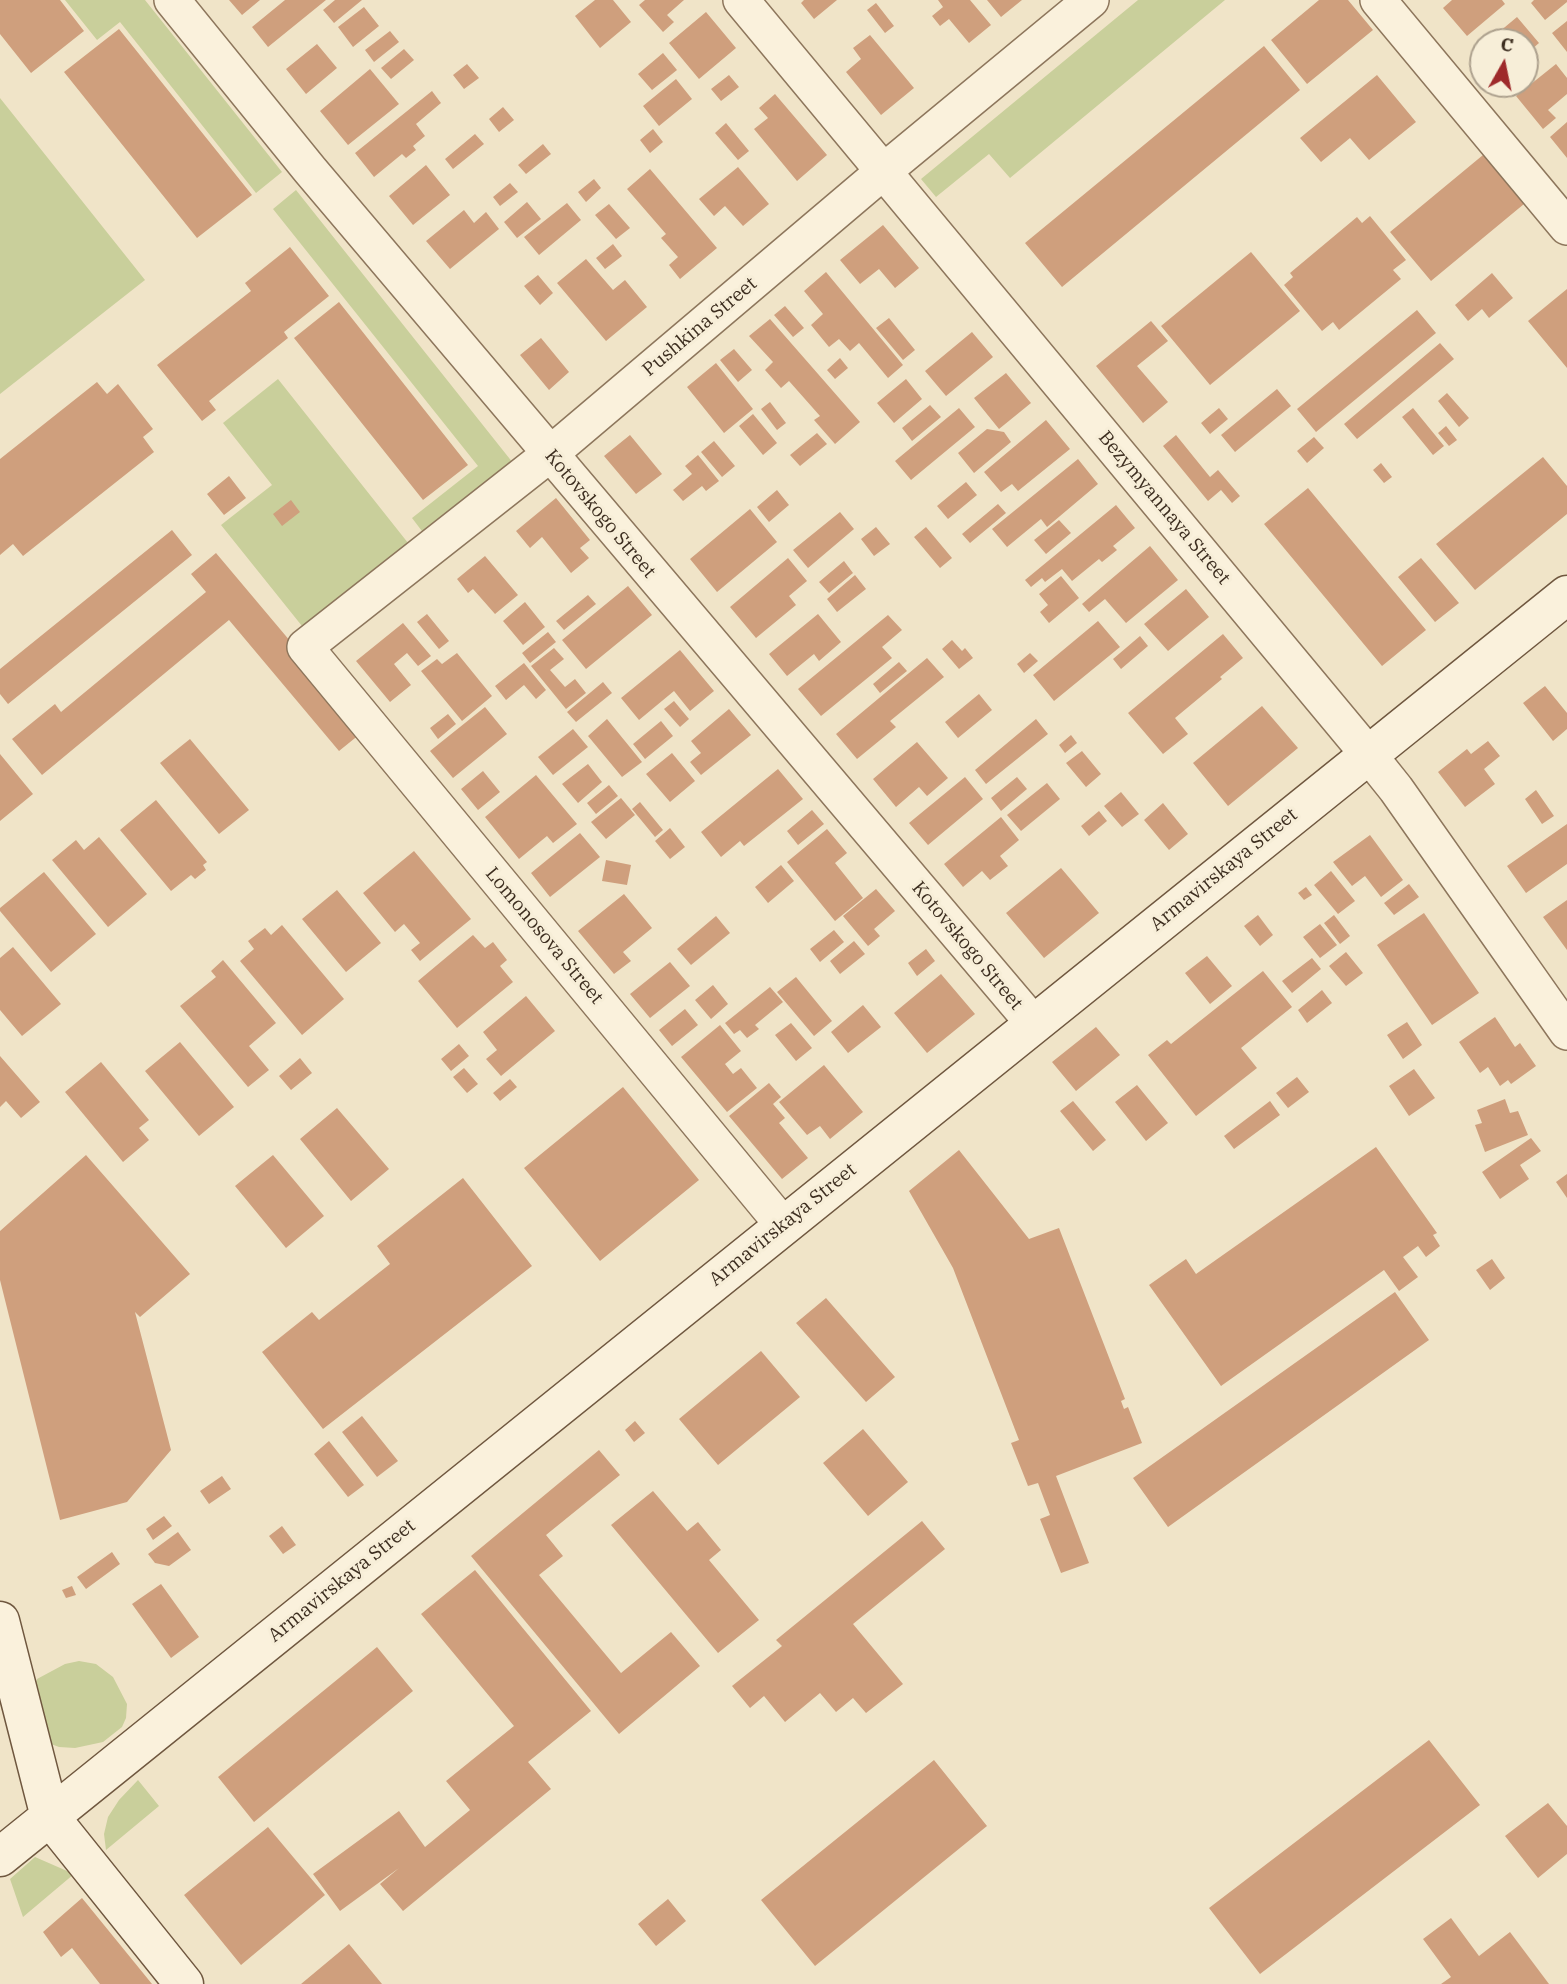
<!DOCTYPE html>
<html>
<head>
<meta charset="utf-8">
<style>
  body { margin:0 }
  #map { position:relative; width:1567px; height:1984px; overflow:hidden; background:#f0e4c8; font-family:"IBM Plex Serif",serif }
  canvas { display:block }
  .north { position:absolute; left:1469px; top:28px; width:70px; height:70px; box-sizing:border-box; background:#f7eed8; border:2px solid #ada18e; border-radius:50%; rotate:9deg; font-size:19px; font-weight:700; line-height:28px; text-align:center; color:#3d2e20 }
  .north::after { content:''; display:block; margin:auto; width:24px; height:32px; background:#9e2a2b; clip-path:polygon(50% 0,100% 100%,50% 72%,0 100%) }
</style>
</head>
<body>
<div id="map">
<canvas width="1567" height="1984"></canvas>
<div class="north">С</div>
</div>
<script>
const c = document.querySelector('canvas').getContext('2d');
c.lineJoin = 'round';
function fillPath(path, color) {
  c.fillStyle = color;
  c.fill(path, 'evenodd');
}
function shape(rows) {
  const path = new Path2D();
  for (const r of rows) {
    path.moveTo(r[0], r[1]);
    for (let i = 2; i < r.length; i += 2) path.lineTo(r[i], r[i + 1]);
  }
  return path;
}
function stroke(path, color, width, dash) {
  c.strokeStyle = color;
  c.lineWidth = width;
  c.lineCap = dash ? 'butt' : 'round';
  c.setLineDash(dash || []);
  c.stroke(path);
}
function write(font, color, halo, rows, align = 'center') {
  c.font = font + ' "IBM Plex Serif",serif';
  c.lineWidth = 6;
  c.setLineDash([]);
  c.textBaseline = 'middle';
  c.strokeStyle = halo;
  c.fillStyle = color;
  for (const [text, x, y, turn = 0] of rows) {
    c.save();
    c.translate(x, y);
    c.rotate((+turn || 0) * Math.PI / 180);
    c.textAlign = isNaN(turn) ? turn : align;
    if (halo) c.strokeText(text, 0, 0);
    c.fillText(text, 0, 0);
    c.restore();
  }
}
fillPath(shape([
  [65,0,145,0,282,172,256,193,120,22,97,40],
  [1138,0,1225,0,1010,178,989,154,936,197,921,179],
  [0,98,145,280,0,394],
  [296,190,517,468,428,539,412,518,478,466,273,209],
  [278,379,416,553,310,636,221,525,272,485,223,423],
  [79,1661,96,1664,113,1677,127,1704,126,1718,122,1727,103,1742,75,1748,59,1747,51,1744,35,1685,37,1679,65,1664],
  [138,1780,159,1806,106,1850,104,1834,108,1817,119,1800],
  [35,1857,74,1874,23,1917,10,1879]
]), '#c9cf9b');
fillPath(shape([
  [0,0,60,0,84,31,31,73,0,34],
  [229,0,260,0,242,15],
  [285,0,326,0,268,47,252,27],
  [335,0,362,0,334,23,323,10],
  [595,0,613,0,631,22,600,48,575,16],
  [645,0,684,0,667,15,674,22,663,32,639,5],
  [804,0,837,0,814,19,801,3],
  [938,0,970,0,991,25,969,43,949,19,940,26,932,16,943,7],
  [987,0,1022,0,1001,17],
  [1319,0,1348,0,1373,30,1307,84,1271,40],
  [1452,0,1502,0,1505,4,1467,36,1443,8],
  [1534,0,1567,0,1567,2,1545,20,1531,3],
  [876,3,894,26,885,33,867,10],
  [364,7,379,26,353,47,338,27],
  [706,12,736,48,699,79,669,43],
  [1517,17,1539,43,1525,55,1525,42,1487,42],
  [1567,21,1567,52,1552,33],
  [119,29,252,195,197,238,64,72],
  [390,31,399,42,374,62,365,50],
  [870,35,914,88,881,115,846,72,861,59,853,48],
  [317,44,337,68,306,94,286,69],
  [1264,46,1300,90,1062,287,1025,243],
  [404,49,414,60,391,79,381,68],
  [663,53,677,70,652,90,638,74],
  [467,64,479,78,464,89,453,75],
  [1556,64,1567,78,1567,94,1548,110,1556,118,1543,129,1516,96],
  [370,69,399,104,348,145,320,111],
  [729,75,739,87,721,101,711,89],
  [1377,75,1416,122,1369,160,1350,138,1321,162,1300,138],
  [676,79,692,99,659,126,643,106],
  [432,91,441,103,416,124,425,136,413,146,416,150,406,158,402,154,374,177,355,153],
  [775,94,827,155,797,181,754,129,768,118,759,108],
  [503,107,514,120,499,132,489,119],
  [1567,122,1567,158,1550,137],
  [726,123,749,151,738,160,715,133],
  [653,129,663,142,650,153,640,140],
  [475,134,484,144,453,169,445,159],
  [543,144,551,154,526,174,518,165],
  [1483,155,1524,204,1431,281,1390,232],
  [426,165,450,195,413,225,389,196],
  [738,167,769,204,743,226,725,206,714,216,699,199],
  [650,169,717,248,680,279,669,265,678,257,661,238,666,234,627,189],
  [594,179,601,188,586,202,578,192],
  [510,183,518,192,500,206,493,197],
  [527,202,541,219,517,238,504,222],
  [567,203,581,220,539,255,524,237],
  [609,204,630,228,616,239,595,215],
  [464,210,474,223,486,212,499,229,450,269,426,241],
  [1370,216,1406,260,1393,270,1401,279,1339,330,1333,322,1322,331,1284,285,1293,277,1290,273,1357,217,1362,223],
  [883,225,919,268,895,288,879,269,860,284,840,260],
  [613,244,622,256,605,269,596,258],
  [290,247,329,296,284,332,288,338,209,401,216,410,202,421,157,365,251,291,245,283],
  [1251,252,1300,311,1210,385,1161,326],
  [586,259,613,290,625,280,647,307,606,341,557,283],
  [826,272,903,365,888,378,859,343,850,351,839,339,829,347,811,325,823,314,804,291],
  [1492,273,1513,298,1489,318,1482,309,1468,321,1455,305],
  [538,275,553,293,540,305,524,286],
  [1567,289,1567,368,1528,321],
  [339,302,468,465,423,500,294,338],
  [785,306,804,328,793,337,774,315],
  [1417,310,1436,333,1316,432,1297,409],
  [889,318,915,350,903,360,876,328],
  [770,319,860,422,835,444,814,420,820,416,789,381,781,388,765,370,773,362,749,336],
  [1151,321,1168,341,1137,366,1168,402,1143,423,1096,366],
  [972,332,993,357,946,396,925,371],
  [541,338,569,372,549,390,520,355],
  [1440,343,1454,359,1357,439,1344,424],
  [734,349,752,370,738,382,720,360],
  [840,358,848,368,835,379,827,370],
  [716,363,753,409,724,433,687,387],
  [1006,373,1031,403,999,429,974,398],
  [906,379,922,399,894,423,877,403],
  [97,382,107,394,118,384,153,429,143,437,154,452,23,556,13,544,0,555,0,459],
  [1277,389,1291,406,1235,452,1221,435],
  [1447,393,1469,418,1459,427,1438,401],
  [770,402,786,423,777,430,761,409],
  [930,405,941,417,912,441,902,428],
  [959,408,975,427,911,480,895,461],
  [1219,408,1228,419,1210,434,1201,423],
  [1413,408,1444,446,1433,455,1402,417],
  [753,414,777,443,763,455,739,426],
  [1046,420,1070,449,1018,491,1012,484,1001,492,984,472],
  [1446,426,1457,440,1449,446,1438,433],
  [987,429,1004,432,1011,442,974,473,958,453],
  [817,433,827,444,800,466,790,455],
  [630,435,662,474,636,494,604,456],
  [1176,435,1210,477,1218,470,1240,496,1232,503,1221,490,1208,501,1163,446],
  [1314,437,1324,448,1307,463,1297,451],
  [714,441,735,466,722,477,701,452],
  [698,455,719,481,706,491,702,486,683,501,673,490,692,474,685,466],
  [1543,457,1567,486,1567,514,1475,590,1436,544],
  [1078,459,1098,484,1047,527,1041,519,1007,547,992,529],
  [1381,463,1392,477,1384,483,1373,470],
  [229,476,246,498,224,515,207,494],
  [966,482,977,495,948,519,937,506],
  [1308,488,1426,630,1382,666,1264,524],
  [777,490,789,505,769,522,757,507],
  [556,498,590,540,580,548,589,558,571,573,542,537,530,548,516,531],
  [291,500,300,512,282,526,273,514],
  [998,504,1006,513,970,543,962,534],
  [1116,505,1135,528,1113,546,1117,550,1102,562,1099,559,1072,581,1062,569,1045,582,1042,578,1031,587,1025,580],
  [750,509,777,542,717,592,690,559],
  [840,512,854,529,808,568,793,550],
  [1059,520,1071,533,1046,554,1034,540],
  [876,527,890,544,874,556,861,539],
  [926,527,952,558,940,568,914,537],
  [172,530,192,555,8,704,0,694,0,669],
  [1150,546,1178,580,1126,623,1105,599,1089,612,1082,604],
  [216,553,365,730,339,751,229,620,42,775,12,739,55,704,61,712,206,592,191,574],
  [485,556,518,595,495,614,473,589,468,593,457,579],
  [788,558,807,581,789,596,796,605,756,638,730,607],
  [1421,558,1459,603,1435,622,1398,577],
  [844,561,853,573,829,593,819,582],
  [855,575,866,589,837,612,827,599],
  [1061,576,1079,598,1049,623,1040,612,1048,605,1039,594],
  [628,586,652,615,586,669,562,640],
  [1186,589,1209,617,1168,651,1144,624],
  [588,595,596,604,564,630,556,621],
  [525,602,545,627,523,645,503,621],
  [427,614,449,641,439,649,417,622],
  [818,614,841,642,819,661,814,654,787,676,769,654],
  [888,615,902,630,882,647,892,658,821,716,798,689],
  [1098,621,1120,647,1054,701,1033,675],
  [403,623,431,656,418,666,407,653,394,664,411,685,390,702,356,661],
  [548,632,556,642,530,663,522,653],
  [1223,634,1243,658,1220,677,1222,679,1175,718,1188,734,1163,754,1128,713],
  [1140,636,1148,646,1121,669,1113,659],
  [952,640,962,651,965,648,973,658,959,669,942,649],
  [554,648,564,659,550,670,565,687,575,679,586,693,566,709,531,666],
  [680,650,714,691,690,711,674,691,639,720,621,698],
  [457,653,492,696,462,721,421,671,437,659,442,664],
  [1030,653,1038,661,1024,673,1017,664],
  [927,658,944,677,890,721,896,727,857,759,836,734],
  [899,662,907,671,880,693,873,684],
  [524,663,546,690,536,699,524,685,506,700,495,686],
  [603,682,612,693,576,722,567,712],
  [1545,686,1567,713,1567,729,1553,741,1523,703],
  [979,694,992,710,958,738,945,722],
  [674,701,689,719,680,727,664,709],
  [1262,706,1298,748,1228,806,1193,763],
  [485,707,507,734,453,778,430,751],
  [729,709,751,735,701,775,690,762,701,753,691,741],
  [448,714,456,724,438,739,430,728],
  [607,719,642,762,622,777,588,736],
  [1036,719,1048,734,986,784,975,770],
  [661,721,673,736,645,759,633,744],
  [573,729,588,747,553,775,538,757],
  [1071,735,1077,743,1065,753,1059,745],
  [190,739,249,810,219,834,160,763],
  [1488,741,1500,756,1484,769,1495,784,1465,807,1438,772,1467,749,1471,754],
  [917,742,948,778,927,796,919,787,896,807,873,779],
  [1082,751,1101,774,1086,787,1066,763],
  [672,753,695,781,670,802,646,774],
  [0,754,33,794,0,821],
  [588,764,602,782,578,803,562,784],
  [778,769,803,799,744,846,740,841,721,857,701,832],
  [483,771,500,792,478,810,461,789],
  [536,775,577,824,553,843,547,836,519,859,485,817],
  [965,777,983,799,928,845,909,823],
  [1017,777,1027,789,1001,811,991,798],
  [1047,783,1060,799,1021,831,1007,815],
  [609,785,618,796,596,814,587,803],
  [1536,790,1554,816,1542,824,1525,799],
  [1121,792,1139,814,1122,827,1104,806],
  [621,798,635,815,606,839,591,822],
  [156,800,207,862,203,865,206,870,195,879,191,875,171,891,120,830],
  [640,802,663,830,655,837,632,809],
  [1163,803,1188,834,1169,850,1144,820],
  [812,810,824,824,798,845,787,831],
  [1099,811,1107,821,1089,836,1081,826],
  [1001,817,1019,840,1000,856,1008,866,990,880,982,871,963,887,944,864],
  [1567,824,1567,864,1526,893,1507,866],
  [670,828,685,847,670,859,655,841],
  [827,829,847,853,835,863,863,898,835,921,787,862],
  [580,833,600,857,550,897,531,873],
  [1370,835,1403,880,1381,897,1365,876,1352,886,1333,862],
  [99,837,147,894,108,927,52,860,76,840,84,850],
  [414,851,471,919,420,961,411,950,420,943,404,924,395,932,363,893],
  [606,860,631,865,627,885,602,881],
  [781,865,794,881,768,903,755,887],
  [1061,868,1099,913,1044,958,1006,913],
  [1331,871,1355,901,1338,914,1314,885],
  [44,872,96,934,51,972,0,911,0,908],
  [1409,884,1419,897,1394,915,1384,903],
  [1306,887,1312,895,1304,900,1298,893],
  [876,889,895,911,874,929,880,936,868,946,843,916],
  [337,890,381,943,346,972,302,919],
  [624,894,652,928,623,952,631,961,614,974,578,931],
  [1567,900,1567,950,1543,917],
  [1424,913,1479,993,1432,1025,1377,945],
  [1258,915,1273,935,1260,946,1244,926],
  [1334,915,1350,936,1340,944,1324,923],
  [716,916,730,933,691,965,677,949],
  [1320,924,1337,945,1320,958,1303,937],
  [282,925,344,999,302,1035,240,961,254,949,248,941,265,928,271,935],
  [834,930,844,942,820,962,810,949],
  [473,935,485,948,493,942,507,960,500,966,513,982,457,1028,418,981],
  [854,941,865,954,840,974,830,961],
  [13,947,61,1004,22,1036,0,1010,0,958],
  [926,949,935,961,917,976,908,963],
  [1346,952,1363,973,1346,986,1329,966],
  [1207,956,1232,986,1210,1004,1185,973],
  [1312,958,1321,969,1292,993,1282,981],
  [223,960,276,1023,249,1046,269,1070,248,1087,180,1006,216,977,211,971],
  [670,962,690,986,650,1018,630,994],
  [1263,971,1292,1007,1241,1048,1257,1068,1196,1116,1148,1055,1167,1040,1171,1044],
  [941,974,975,1014,927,1053,894,1013],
  [796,977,832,1021,814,1036,777,992],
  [713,985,728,1004,711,1019,695,1000],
  [770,987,783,1002,755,1025,759,1029,747,1038,740,1030,734,1034,725,1023],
  [1322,990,1332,1003,1307,1023,1298,1010],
  [526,996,555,1031,501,1076,486,1059,497,1050,483,1032],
  [863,1005,881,1027,848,1053,831,1032],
  [685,1009,698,1025,672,1046,659,1030],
  [1495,1017,1515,1047,1520,1043,1536,1066,1511,1084,1508,1080,1500,1086,1488,1067,1480,1073,1459,1042],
  [1407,1022,1422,1045,1403,1059,1387,1035],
  [791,1023,812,1048,796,1061,775,1035],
  [720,1025,741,1051,725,1064,733,1074,741,1068,757,1088,727,1112,681,1057],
  [1096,1027,1120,1055,1076,1091,1052,1062],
  [180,1042,234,1107,199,1136,145,1071],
  [459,1044,469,1056,451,1071,441,1059],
  [0,1056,40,1102,21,1118,6,1101,0,1107],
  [300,1058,312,1073,291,1090,279,1076],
  [101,1062,149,1120,139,1128,149,1140,123,1162,65,1092],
  [824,1065,863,1112,830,1139,820,1126,807,1135,779,1102],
  [464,1068,478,1084,467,1093,453,1077],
  [1414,1069,1435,1098,1409,1116,1389,1086],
  [1297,1077,1309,1092,1288,1108,1276,1093],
  [510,1079,517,1087,500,1101,493,1093],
  [769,1083,781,1097,773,1104,785,1118,779,1123,808,1158,782,1179,729,1116],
  [1137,1085,1168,1123,1146,1141,1115,1102],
  [623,1087,699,1180,600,1261,524,1168],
  [1505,1099,1510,1113,1518,1111,1528,1135,1485,1152,1475,1125,1482,1123,1477,1110],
  [1073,1101,1106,1140,1093,1151,1060,1111],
  [1270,1101,1280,1115,1234,1149,1224,1136],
  [337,1108,389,1169,351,1201,300,1139],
  [1531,1138,1541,1151,1520,1165,1529,1179,1500,1199,1482,1172],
  [1376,1147,1437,1233,1433,1235,1440,1246,1426,1257,1418,1246,1403,1257,1418,1277,1399,1291,1384,1270,1221,1386,1149,1285,1186,1259,1196,1274],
  [959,1150,1029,1239,1059,1228,1125,1399,1121,1401,1124,1409,1128,1407,1142,1443,1056,1476,1089,1563,1061,1573,1040,1519,1050,1515,1038,1483,1028,1486,1011,1443,1019,1440,953,1268,909,1191],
  [86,1155,190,1274,140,1317,135,1312,171,1450,127,1502,60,1520,0,1280,0,1231],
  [273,1155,324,1216,286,1248,235,1186],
  [1567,1174,1567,1198,1556,1182],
  [463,1178,532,1266,323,1429,262,1352,312,1312,319,1320,390,1264,377,1246],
  [1492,1259,1505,1278,1490,1290,1476,1270],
  [1395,1292,1429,1340,1168,1527,1133,1478],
  [826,1298,895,1377,866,1402,796,1323],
  [761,1351,800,1397,718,1465,679,1419],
  [362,1416,398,1461,377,1477,342,1432],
  [635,1421,645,1433,634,1442,625,1430],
  [863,1429,908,1482,868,1516,823,1463],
  [329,1441,364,1485,348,1497,314,1454],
  [599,1450,620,1475,546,1535,563,1556,539,1575,621,1673,671,1632,700,1666,619,1734,471,1556],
  [222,1476,231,1489,209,1504,200,1491],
  [653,1491,687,1531,698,1522,721,1550,709,1560,759,1620,718,1653,611,1525],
  [164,1516,172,1526,153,1540,146,1529],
  [922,1521,945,1549,853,1624,903,1684,866,1713,853,1698,836,1712,820,1693,785,1722,764,1696,750,1708,732,1686,782,1646,776,1640],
  [282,1526,296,1545,283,1554,269,1536],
  [178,1532,191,1550,169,1566,155,1563,148,1554],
  [112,1552,120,1564,86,1589,77,1577],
  [475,1570,591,1711,528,1762,551,1789,403,1911,380,1884,399,1868,340,1911,313,1874,399,1811,425,1847,470,1810,446,1781,514,1726,421,1614],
  [161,1584,199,1637,171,1658,132,1604],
  [72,1586,76,1595,66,1598,62,1590],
  [377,1647,413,1691,254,1822,218,1777],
  [1429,1740,1480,1805,1260,1974,1209,1908],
  [934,1760,987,1826,815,1966,761,1900],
  [1548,1803,1567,1826,1567,1854,1538,1878,1505,1836],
  [268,1827,325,1895,241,1965,184,1895],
  [82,1898,152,1984,100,1984,72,1948,61,1957,43,1932],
  [668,1899,686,1921,656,1946,638,1924],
  [1451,1918,1479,1956,1510,1932,1549,1984,1441,1984,1451,1977,1423,1939],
  [349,1944,382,1984,301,1984]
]), '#cf9f7d');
const street = shape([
  [172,0,310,170,1034,1024],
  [741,0,1368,754,1396,789,1567,1032],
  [1378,0,1567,227],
  [783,1225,305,647,550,454,884,171,1091,0]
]);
const secondary = shape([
  [0,1621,50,1817,184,1984],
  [0,1857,1567,595]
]);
stroke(street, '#8d765c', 38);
stroke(secondary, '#6f573f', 41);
stroke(street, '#faf1dc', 35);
stroke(secondary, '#faf1dc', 38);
write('19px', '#3d2e20', '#f7eed8', [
  ["Pushkina Street",700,327,-40],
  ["Bezymyannaya Street",1164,508,50],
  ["Kotovskogo Street",600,514,50],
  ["Armavirskaya Street",1224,870,-39],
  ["Lomonosova Street",544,936,50],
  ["Kotovskogo Street",967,946,50],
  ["Armavirskaya Street",783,1225,-39],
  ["Armavirskaya Street",342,1581,-39]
]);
</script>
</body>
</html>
